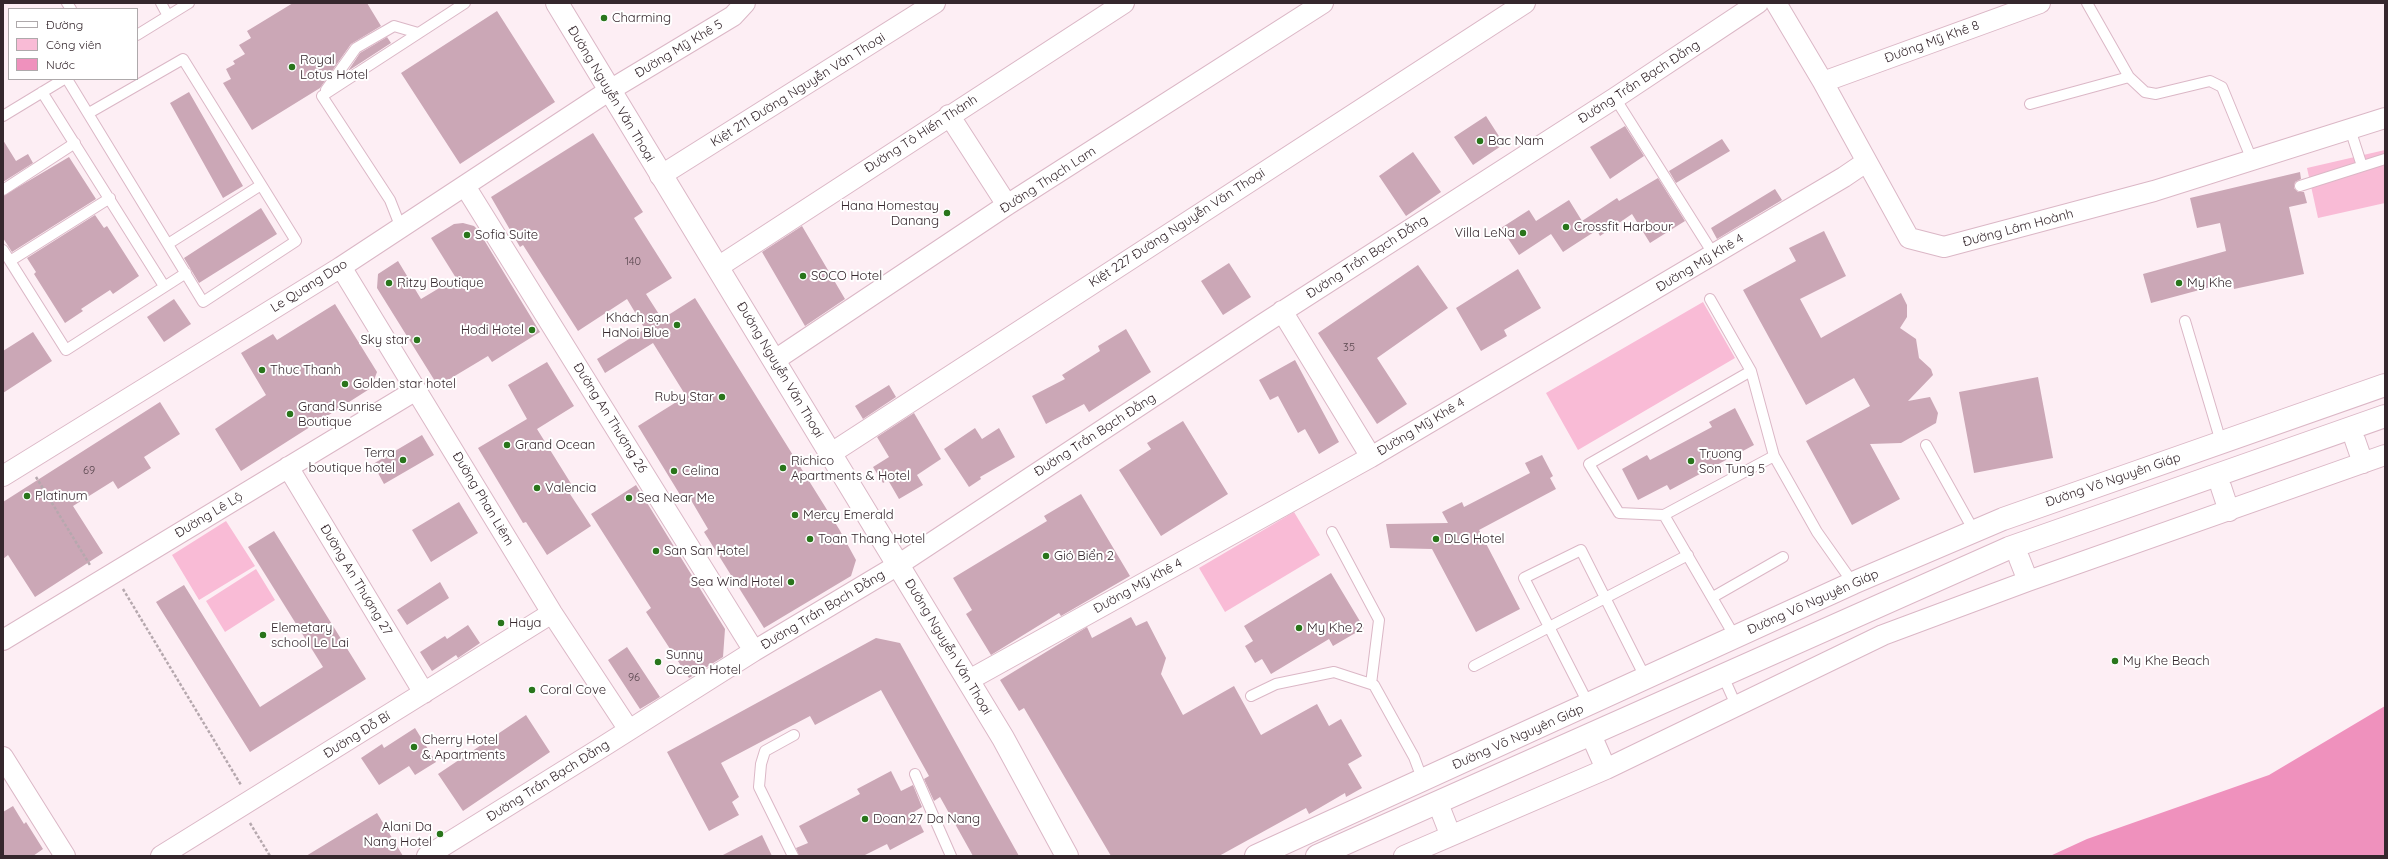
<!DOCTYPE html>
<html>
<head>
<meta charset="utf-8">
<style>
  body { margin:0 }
  #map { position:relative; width:2388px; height:859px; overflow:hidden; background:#fdeef4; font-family:Quicksand,sans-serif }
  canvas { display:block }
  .frame { position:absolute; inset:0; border:4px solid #35272d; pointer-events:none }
  .legend { position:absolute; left:8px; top:8px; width:130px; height:72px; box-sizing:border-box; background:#fff; border:1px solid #aea9ab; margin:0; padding:5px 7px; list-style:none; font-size:12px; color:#35272d }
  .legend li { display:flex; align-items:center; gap:8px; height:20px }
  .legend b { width:20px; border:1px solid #aea9ab }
</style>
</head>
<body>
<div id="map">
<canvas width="2388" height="859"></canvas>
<div class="frame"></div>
<ul class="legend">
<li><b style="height:5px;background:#fff"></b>Đường</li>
<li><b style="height:11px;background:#f9bbd6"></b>Công viên</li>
<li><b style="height:11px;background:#ef91bd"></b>Nước</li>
</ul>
</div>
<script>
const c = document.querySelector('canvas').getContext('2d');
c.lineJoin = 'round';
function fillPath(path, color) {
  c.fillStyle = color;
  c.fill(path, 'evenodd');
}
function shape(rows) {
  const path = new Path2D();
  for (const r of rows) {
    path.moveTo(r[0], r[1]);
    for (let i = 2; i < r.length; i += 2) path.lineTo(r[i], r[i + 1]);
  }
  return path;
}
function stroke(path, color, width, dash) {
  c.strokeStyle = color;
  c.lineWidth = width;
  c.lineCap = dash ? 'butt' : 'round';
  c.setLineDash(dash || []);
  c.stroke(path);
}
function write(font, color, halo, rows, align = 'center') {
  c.font = font + ' Quicksand,sans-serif';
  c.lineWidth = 4;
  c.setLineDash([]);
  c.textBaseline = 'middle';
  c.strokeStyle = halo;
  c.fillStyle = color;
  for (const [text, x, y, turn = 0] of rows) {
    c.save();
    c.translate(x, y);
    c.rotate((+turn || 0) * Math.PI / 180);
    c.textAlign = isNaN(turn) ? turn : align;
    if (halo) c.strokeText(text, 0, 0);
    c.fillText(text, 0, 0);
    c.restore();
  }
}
fillPath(shape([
  [2385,150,2385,203,2318,218,2307,168],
  [1703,302,1735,358,1578,450,1546,393],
  [1294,512,1320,555,1225,612,1199,568],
  [226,521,255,566,199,600,172,555],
  [256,569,275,600,225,632,206,601]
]), '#f9bbd6');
fillPath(shape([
  [2385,706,2385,856,2050,856,2087,839,2269,775]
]), '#ef91bd');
fillPath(shape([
  [293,3,367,3,381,26,351,44,320,88,252,130,223,83,231,79,226,69,235,64,233,61,245,54,239,45,251,38,247,31],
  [497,11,555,102,460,164,401,73],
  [387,37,391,43,348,71,360,53],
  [189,92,243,186,223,198,170,103],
  [1486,116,1504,144,1473,165,1454,137],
  [1625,126,1644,156,1610,179,1590,147],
  [593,133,643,212,634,218,672,278,646,294,662,319,695,298,839,529,856,560,851,576,764,628,704,532,708,529,688,495,682,498,638,426,686,396,653,343,605,373,597,359,645,329,627,299,578,331,523,245,520,247,491,197],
  [1722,139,1730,151,1676,183,1669,171],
  [3,140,16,161,28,154,33,163,3,182],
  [1413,152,1441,192,1406,216,1379,176],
  [69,157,96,199,12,252,3,238,3,196],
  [2300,172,2301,179,2295,182,2294,188,2298,192,2304,192,2307,203,2289,207,2304,274,2234,289,2233,281,2151,303,2143,274,2226,251,2220,223,2197,228,2190,198],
  [1658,178,1685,221,1650,243,1632,214,1600,236,1597,230,1563,252,1551,234,1519,255,1501,228,1529,210,1536,221,1569,200,1582,221,1617,198,1619,201],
  [1775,189,1782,200,1717,239,1711,228],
  [261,208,277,234,199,283,184,258],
  [95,215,104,228,107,226,139,276,113,294,110,290,81,309,83,311,65,323,34,274,36,272,27,258],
  [463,223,474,226,478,230,540,332,492,362,488,356,438,386,377,288,378,274,398,261,421,299,456,278,431,238,454,224],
  [802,226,845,299,805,326,762,252],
  [1824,231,1846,276,1800,299,1821,338,1901,293,1907,305,1907,317,1900,328,1916,339,1919,358,1931,369,1933,375,1908,401,1930,397,1938,413,1936,423,1901,443,1870,444,1900,499,1852,525,1806,441,1870,406,1854,378,1806,405,1743,290,1796,261,1789,248],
  [1229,263,1251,297,1223,315,1201,281],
  [1418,265,1448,308,1377,358,1407,404,1377,424,1318,333],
  [1518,269,1541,308,1504,330,1507,336,1481,351,1456,308],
  [174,299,191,324,164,342,147,317],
  [335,304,377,372,371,388,241,471,215,429,266,395,241,353,273,334,277,340],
  [1126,329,1151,372,1089,412,1084,404,1046,424,1032,396,1065,379,1062,375,1100,351,1098,346],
  [33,332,52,361,3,393,3,351],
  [1295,360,1339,442,1319,454,1305,429,1298,433,1278,396,1270,400,1259,380],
  [547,362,574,406,537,429,575,490,570,494,591,526,547,555,526,522,523,523,478,448,527,419,508,385],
  [2038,377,2053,458,1974,473,1959,392],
  [889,385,896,397,863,419,855,406],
  [160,402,180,434,144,457,151,468,118,489,113,481,73,506,103,553,35,597,8,555,3,559,3,502],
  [1735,408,1754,445,1670,490,1667,485,1638,500,1622,469,1647,455,1650,460,1712,427,1709,422],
  [914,413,941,459,917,475,923,485,899,499,888,480,883,483,873,467,889,457,877,437],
  [1183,421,1228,494,1161,536,1119,470,1151,449,1147,443],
  [975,428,982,439,999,428,1015,457,980,477,981,479,969,487,944,449],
  [422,435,434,455,384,484,373,464],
  [1542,455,1553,476,1550,478,1556,489,1479,530,1520,609,1476,632,1432,549,1390,548,1386,524,1448,523,1442,512,1462,502,1464,507,1530,473,1525,463],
  [636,485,725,629,723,657,689,678,646,612,651,608,591,514],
  [1081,494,1130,576,1061,616,1059,613,991,655,966,614,972,610,953,578,1047,521,1044,516],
  [459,502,478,533,431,562,412,530],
  [274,531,366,679,250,752,156,602,184,585,260,707,323,667,248,547],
  [1331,573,1364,628,1333,646,1329,639,1271,674,1262,659,1255,663,1245,646,1253,641,1244,626],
  [440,582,449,598,407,625,397,610],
  [1131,617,1136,626,1147,621,1166,658,1161,674,1183,715,1234,686,1261,735,1317,704,1329,726,1341,719,1362,756,1348,764,1362,788,1346,797,1345,793,1309,814,1306,808,1219,856,1111,856,1024,708,1019,711,1000,680,1087,627,1092,638],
  [468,625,480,643,458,658,456,655,432,671,420,652,445,636,447,639],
  [876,638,900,643,1019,856,973,856,940,797,934,801,924,779,929,776,881,690,815,725,810,716,721,763,739,797,732,802,739,815,709,831,667,752],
  [627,647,660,697,640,709,608,660],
  [526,715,550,752,463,811,438,774],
  [415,728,436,762,415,775,409,766,379,785,361,758,382,744,384,748],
  [891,771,901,791,913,785,922,807,914,812,924,832,890,850,887,844,863,856,799,856,796,848,808,843,799,826,860,794,857,789],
  [13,806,24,824,26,822,43,849,33,856,3,856,3,812],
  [377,813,403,856,306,856,347,831],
  [762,835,772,856,721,856]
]), '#cba7b6');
const lane = shape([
  [67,3,71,9],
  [161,3,168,16],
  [2087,3,2129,77,2145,92,2156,94,2210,81,2222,87,2252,160],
  [137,35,189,3],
  [67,79,203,302,296,241,183,59,89,113],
  [326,90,356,48,394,26,418,33],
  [42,92,164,286],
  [1615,98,1714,255],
  [2030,104,2129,77],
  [3,116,64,79],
  [2350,129,2362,166],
  [2300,186,2385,159],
  [3,190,75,143],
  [401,228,390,200,322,96,465,3],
  [168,244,261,185],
  [3,250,66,350,186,273],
  [10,261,110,198],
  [1710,299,1751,371,1774,456,1817,532,1853,583],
  [2185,321,2221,442],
  [1751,371,1589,464,1619,513,1664,515,1774,456],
  [1926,445,1974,531],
  [1664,515,1735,637],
  [1332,532,1379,620,1371,684],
  [1713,597,1783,557],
  [1474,666,1688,555],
  [1727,685,1736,705],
  [1251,696,1276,684,1334,672,1374,685,1414,757,1423,781],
  [1589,705,1524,578,1581,550,1646,679],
  [915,774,951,856],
  [793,856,759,787,761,764,765,751,794,735]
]);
const street = shape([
  [1776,3,1823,82,1909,238,1944,247,2154,191,2385,118],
  [1823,82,2040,3],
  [949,115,1007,205],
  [660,176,935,3],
  [465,186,754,651],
  [341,267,552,613,629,730],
  [718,267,1124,3],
  [1282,311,1371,457],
  [775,360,1007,205,1323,3],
  [2355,440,2363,463],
  [830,454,1525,3],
  [288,467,424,693],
  [3,476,341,267,610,90,733,16,745,3],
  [2221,487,2229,511],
  [2019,558,2028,581],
  [3,640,416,390],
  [969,680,1371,457,1844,177,1866,162],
  [1595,744,1606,769],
  [3,757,65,856],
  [1441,811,1450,834],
  [161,856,552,613],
  [427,856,604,746,754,651,898,565,1263,324,1615,98,1758,3],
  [1404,856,1606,769,1883,635,2028,581,2385,455]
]);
const secondary = shape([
  [557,3,1003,738,1067,856],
  [1256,856,1853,583,2003,519,2385,385],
  [1317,856,2009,548,2385,416]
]);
stroke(lane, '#dbb7c6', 12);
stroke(street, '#dbb7c6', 22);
stroke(secondary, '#dbb7c6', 24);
stroke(shape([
  [36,477,90,565],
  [123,589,241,785],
  [250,823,270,856]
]), '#b6a8ae', 2.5, [3, 2]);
stroke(lane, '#fff', 10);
stroke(street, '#fff', 20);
stroke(secondary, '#fff', 22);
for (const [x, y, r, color] of [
  [604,18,4,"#29751b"],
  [292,67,4,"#29751b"],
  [1480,141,4,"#29751b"],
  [947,213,4,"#29751b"],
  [1566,227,4,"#29751b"],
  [1523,233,4,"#29751b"],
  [467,235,4,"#29751b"],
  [803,276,4,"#29751b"],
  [389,283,4,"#29751b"],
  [2179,283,4,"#29751b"],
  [677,325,4,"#29751b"],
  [532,330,4,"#29751b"],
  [417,340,4,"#29751b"],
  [262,370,4,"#29751b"],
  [345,384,4,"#29751b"],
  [722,397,4,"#29751b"],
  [290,414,4,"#29751b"],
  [507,445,4,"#29751b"],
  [403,460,4,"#29751b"],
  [1691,461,4,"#29751b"],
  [783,468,4,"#29751b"],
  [674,471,4,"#29751b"],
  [537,488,4,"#29751b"],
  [27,496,4,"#29751b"],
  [629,498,4,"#29751b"],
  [795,515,4,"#29751b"],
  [810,539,4,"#29751b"],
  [1436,539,4,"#29751b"],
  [656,551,4,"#29751b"],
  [1046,556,4,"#29751b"],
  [791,582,4,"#29751b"],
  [501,623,4,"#29751b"],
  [1299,628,4,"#29751b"],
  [263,635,4,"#29751b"],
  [2115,661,4,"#29751b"],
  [658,662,4,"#29751b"],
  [532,690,4,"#29751b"],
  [414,747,4,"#29751b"],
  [865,819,4,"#29751b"],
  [440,834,4,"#29751b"]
]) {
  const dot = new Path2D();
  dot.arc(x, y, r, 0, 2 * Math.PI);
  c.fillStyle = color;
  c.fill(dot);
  stroke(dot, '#fff', 1.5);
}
write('11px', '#5a474f', null, [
  ["140",633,262],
  ["35",1349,348],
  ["69",89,471],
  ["96",634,678]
]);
write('13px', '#35272d', '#fff', [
  ["Charming",612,18],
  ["Royal",300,60],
  ["Lotus Hotel",300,75],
  ["Bac Nam",1488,141],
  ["Hana Homestay",939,206,"right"],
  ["Danang",939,221,"right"],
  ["Crossfit Harbour",1574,227],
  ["Villa LeNa",1515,233,"right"],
  ["Sofia Suite",475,235],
  ["SOCO Hotel",811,276],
  ["Ritzy Boutique",397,283],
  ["My Khe",2187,283],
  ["Khách sạn",669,318,"right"],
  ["HaNoi Blue",669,333,"right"],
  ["Hodi Hotel",524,330,"right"],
  ["Sky star",409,340,"right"],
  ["Thuc Thanh",270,370],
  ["Golden star hotel",353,384],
  ["Ruby Star",714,397,"right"],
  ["Grand Sunrise",298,407],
  ["Boutique",298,422],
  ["Grand Ocean",515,445],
  ["Terra",395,453,"right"],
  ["boutique hotel",395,468,"right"],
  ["Truong",1699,454],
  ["Son Tung 5",1699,469],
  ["Richico",791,461],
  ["Apartments & Hotel",791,476],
  ["Celina",682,471],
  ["Valencia",545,488],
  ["Platinum",35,496],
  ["Sea Near Me",637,498],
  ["Mercy Emerald",803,515],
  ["Toan Thang Hotel",818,539],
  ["DLG Hotel",1444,539],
  ["San San Hotel",664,551],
  ["Gió Biển 2",1054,556],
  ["Sea Wind Hotel",783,582,"right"],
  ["Haya",509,623],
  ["Elemetary",271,628],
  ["school Le Lai",271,643],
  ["My Khe 2",1307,628],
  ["Sunny",666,655],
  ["Ocean Hotel",666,670],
  ["My Khe Beach",2123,661],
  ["Coral Cove",540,690],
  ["Cherry Hotel",422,740],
  ["& Apartments",422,755],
  ["Doan 27 Da Nang",873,819],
  ["Alani Da",432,827,"right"],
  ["Nang Hotel",432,842,"right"]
], 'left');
write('13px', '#35272d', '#fff', [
  ["Đường Mỹ Khê 8",1932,42,-20],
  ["Đường Mỹ Khê 5",679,49,-31],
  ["Đường Trần Bạch Đằng",1639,82,-33],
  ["Kiệt 211 Đường Nguyễn Văn Thoại",798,90,-32],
  ["Đường Nguyễn Văn Thoại",611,94,59],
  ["Đường Tô Hiến Thành",921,134,-33],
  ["Đường Thạch Lam",1048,180,-33],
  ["Kiệt 227 Đường Nguyễn Văn Thoại",1177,228,-33],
  ["Đường Lâm Hoành",2018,228,-15],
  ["Đường Trần Bạch Đằng",1367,257,-33],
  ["Đường Mỹ Khê 4",1700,263,-31],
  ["Le Quang Dao",309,286,-32],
  ["Đường Nguyễn Văn Thoại",780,370,59],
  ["Đường An Thượng 26",610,418,58],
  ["Đường Mỹ Khê 4",1421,427,-31],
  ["Đường Trần Bạch Đằng",1095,435,-33],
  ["Đường Võ Nguyên Giáp",2113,480,-19],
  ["Đường Phan Liêm",483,499,59],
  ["Đường Lê Lộ",209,515,-31],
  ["Đường An Thượng 27",356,580,59],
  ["Đường Mỹ Khê 4",1138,586,-29],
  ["Đường Võ Nguyên Giáp",1813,602,-24],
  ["Đường Trần Bạch Đằng",823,610,-31],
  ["Đường Nguyễn Văn Thoại",948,647,59],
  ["Đường Đỗ Bí",357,735,-32],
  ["Đường Võ Nguyên Giáp",1518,737,-24],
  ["Đường Trần Bạch Đằng",548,781,-32]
]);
</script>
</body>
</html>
